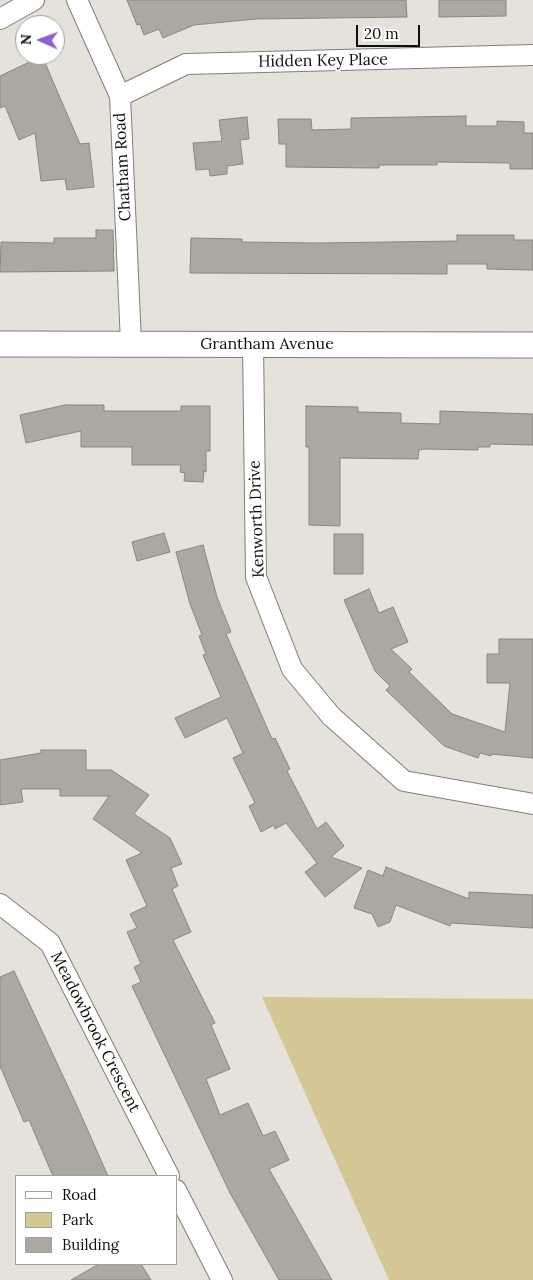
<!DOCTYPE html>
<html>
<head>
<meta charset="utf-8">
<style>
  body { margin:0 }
  #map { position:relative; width:533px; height:1280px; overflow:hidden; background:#e4e2da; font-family:Lora,serif }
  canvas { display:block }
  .legend { position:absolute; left:15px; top:1175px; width:162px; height:90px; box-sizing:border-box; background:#fff; border:1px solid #9f9f9e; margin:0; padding:6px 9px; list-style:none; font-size:15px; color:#100f0d }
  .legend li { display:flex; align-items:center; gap:10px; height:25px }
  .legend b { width:25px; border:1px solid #9f9f9e }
  .north { position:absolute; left:15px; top:15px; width:50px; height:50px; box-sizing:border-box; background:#fff; border:1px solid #9f9f9e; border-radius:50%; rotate:272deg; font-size:14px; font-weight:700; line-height:20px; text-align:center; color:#100f0d }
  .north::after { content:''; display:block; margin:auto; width:18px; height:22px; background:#8c5fd9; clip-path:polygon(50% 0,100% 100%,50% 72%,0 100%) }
  .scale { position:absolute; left:356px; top:25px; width:64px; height:22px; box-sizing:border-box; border:2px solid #100f0d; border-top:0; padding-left:6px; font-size:15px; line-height:18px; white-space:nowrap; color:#100f0d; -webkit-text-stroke:4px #fff; paint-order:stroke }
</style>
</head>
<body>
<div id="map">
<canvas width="533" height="1280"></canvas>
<ul class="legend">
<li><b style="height:6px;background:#fff"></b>Road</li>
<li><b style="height:14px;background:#d4c794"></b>Park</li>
<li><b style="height:14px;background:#aaa8a0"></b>Building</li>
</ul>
<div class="north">N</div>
<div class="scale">20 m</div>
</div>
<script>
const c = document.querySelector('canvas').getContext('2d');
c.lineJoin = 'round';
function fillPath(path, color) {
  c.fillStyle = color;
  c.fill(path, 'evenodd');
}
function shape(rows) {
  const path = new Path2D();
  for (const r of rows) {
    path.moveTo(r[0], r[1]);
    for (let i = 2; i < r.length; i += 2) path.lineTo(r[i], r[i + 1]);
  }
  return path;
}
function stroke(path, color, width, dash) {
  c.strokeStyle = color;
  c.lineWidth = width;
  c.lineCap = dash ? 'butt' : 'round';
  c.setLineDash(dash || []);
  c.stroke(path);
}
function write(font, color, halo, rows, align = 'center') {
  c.font = font + ' Lora,serif';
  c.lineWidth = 4;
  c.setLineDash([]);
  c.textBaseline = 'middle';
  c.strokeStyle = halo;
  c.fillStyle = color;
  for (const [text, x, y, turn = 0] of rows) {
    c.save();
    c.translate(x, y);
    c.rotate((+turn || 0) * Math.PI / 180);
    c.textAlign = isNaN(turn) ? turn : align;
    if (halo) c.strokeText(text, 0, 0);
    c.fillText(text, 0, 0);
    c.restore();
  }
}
fillPath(shape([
  [262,997,533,999,533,1280,389,1280]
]), '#d4c794');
const building = shape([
  [127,0,406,0,407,17,256,19,194,25,163,38,159,29,144,35,140,24,137,25,127,0],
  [439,0,506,0,506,16,439,17,439,0],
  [42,56,80,144,89,143,94,187,67,190,65,179,41,181,35,133,19,140,5,106,0,108,0,76,42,56],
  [466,116,466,126,497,126,497,121,524,122,524,133,533,133,533,169,510,169,510,163,437,162,437,165,379,165,379,168,286,167,286,144,279,144,278,119,311,119,312,130,351,129,351,118,466,116],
  [247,117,249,139,240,140,243,164,227,166,227,174,210,176,209,169,196,170,193,143,222,141,219,120,247,117],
  [96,230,113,230,114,271,0,272,1,242,54,243,54,238,96,238,96,230],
  [457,235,514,235,514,240,533,240,533,270,487,269,487,264,447,264,447,274,190,273,191,238,242,239,242,242,318,243,457,241,457,235],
  [65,405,104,405,104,411,181,411,181,406,210,406,210,451,206,451,206,472,204,471,203,482,184,481,185,473,180,472,181,465,132,465,132,447,81,447,81,431,26,443,20,415,65,405],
  [306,406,358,407,358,412,401,413,401,423,440,424,440,411,533,414,533,445,490,444,490,447,478,447,478,450,424,449,419,450,418,459,340,458,340,526,309,525,309,447,306,447,306,406],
  [164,533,170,552,137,561,132,542,164,533],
  [334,534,363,534,363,574,334,574,334,534],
  [203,545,217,597,231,632,226,634,272,739,275,738,290,769,287,771,317,829,326,822,344,846,331,857,362,868,325,897,305,872,317,863,286,823,275,829,274,825,261,832,249,806,255,803,233,758,243,753,227,718,185,738,175,718,221,697,203,655,206,654,199,636,202,635,190,604,176,552,203,545],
  [369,589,379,613,393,607,408,642,391,649,412,669,409,672,452,714,505,732,510,683,487,683,487,654,499,654,499,639,533,639,533,758,491,754,491,756,480,753,478,758,444,746,386,690,390,686,375,671,344,600,369,589],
  [41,750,86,750,86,770,111,770,149,795,134,814,170,838,182,864,171,868,178,886,172,889,191,932,173,940,215,1023,211,1025,230,1069,206,1079,220,1115,248,1103,263,1136,275,1131,289,1160,269,1169,332,1280,279,1280,230,1193,132,986,141,982,134,967,141,964,127,932,137,928,130,914,147,906,126,860,142,853,93,819,109,796,60,796,60,789,21,789,23,802,0,805,0,760,41,753,41,750],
  [386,867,469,899,469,892,533,895,533,928,451,923,450,926,396,905,390,922,378,927,372,914,354,908,368,870,383,876,386,867],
  [14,971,77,1106,108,1176,53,1176,29,1120,24,1122,0,1066,0,977,14,971],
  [99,1264,141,1264,151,1280,71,1280,99,1264]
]);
fillPath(building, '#aaa8a0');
stroke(building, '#88867f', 1);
const minor = shape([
  [77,0,120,96,131,343],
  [0,19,34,0],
  [120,96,186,64,533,55],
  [253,343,256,577,292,669,331,716,404,781,533,804],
  [0,904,50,943,169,1176],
  [176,1190,222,1280]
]);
const tertiary = shape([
  [0,344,533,345]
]);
stroke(minor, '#807e77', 22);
stroke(tertiary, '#807e77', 27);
stroke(minor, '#fff', 20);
stroke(tertiary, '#fff', 25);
write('16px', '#100f0d', '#fff', [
  ["Hidden Key Place",323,61,-1],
  ["Chatham Road",123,167,-93],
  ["Grantham Avenue",267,344],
  ["Kenworth Drive",257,519,-92],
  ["Meadowbrook Crescent",95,1032,63]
]);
</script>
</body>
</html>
